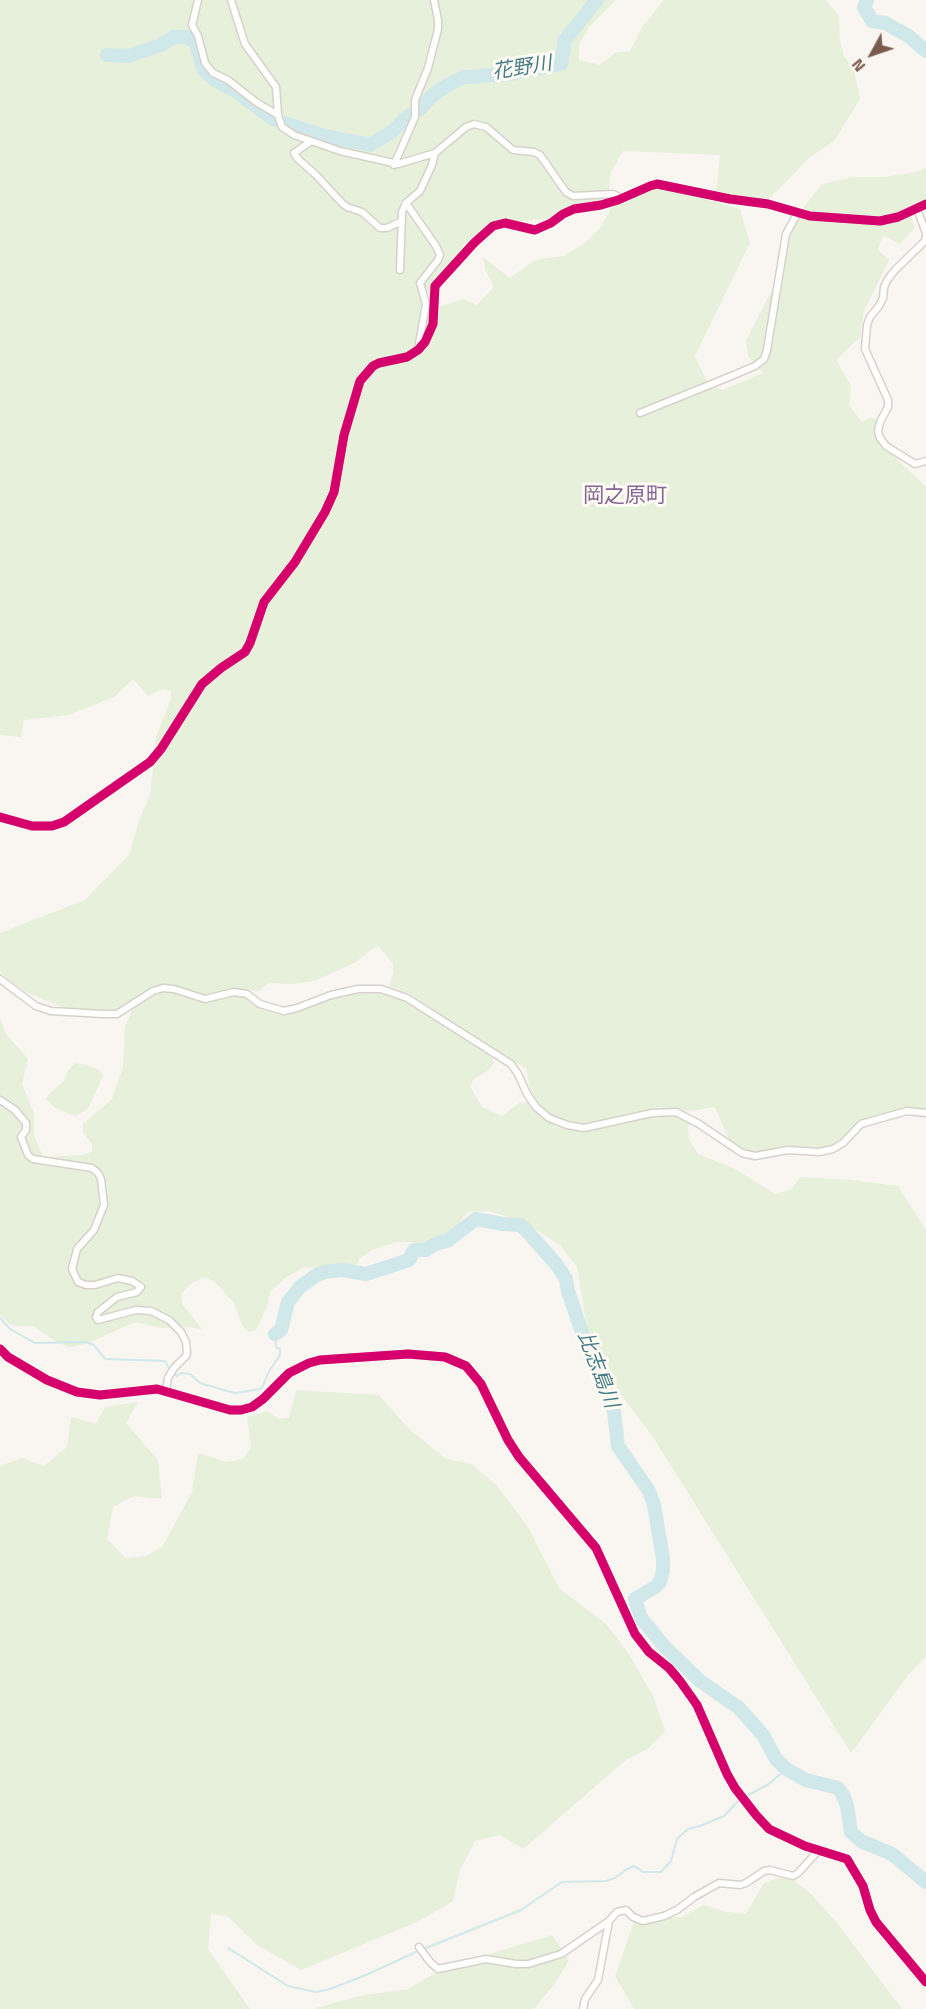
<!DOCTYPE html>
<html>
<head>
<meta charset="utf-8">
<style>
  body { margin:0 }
  #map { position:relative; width:926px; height:2009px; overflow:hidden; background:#f9f5f0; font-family:"Titillium Web",sans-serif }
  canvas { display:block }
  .north { position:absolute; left:842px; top:24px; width:60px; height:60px; -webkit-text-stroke:4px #fffaf3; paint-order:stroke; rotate:230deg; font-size:16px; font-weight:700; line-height:24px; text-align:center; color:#7a5c4d }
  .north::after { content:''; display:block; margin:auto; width:21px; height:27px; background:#7a5c4d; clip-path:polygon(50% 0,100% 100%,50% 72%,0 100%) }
</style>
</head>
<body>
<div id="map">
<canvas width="926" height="2009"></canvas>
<div class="north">N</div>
</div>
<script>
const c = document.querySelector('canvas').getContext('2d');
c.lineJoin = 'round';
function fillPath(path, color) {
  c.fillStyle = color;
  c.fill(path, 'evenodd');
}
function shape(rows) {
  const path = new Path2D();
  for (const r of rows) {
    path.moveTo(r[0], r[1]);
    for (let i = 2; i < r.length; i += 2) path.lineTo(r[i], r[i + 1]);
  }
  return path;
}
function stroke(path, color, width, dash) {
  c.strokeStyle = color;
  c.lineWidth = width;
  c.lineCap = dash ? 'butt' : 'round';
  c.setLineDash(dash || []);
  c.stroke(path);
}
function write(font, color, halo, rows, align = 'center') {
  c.font = font + ' "Titillium Web","Noto Sans JP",sans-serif';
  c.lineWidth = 6;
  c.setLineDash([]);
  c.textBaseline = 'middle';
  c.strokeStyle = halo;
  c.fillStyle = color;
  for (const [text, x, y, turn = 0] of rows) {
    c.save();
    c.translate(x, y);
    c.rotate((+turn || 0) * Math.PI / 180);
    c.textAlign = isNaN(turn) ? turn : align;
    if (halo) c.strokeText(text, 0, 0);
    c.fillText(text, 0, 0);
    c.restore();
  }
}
fillPath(shape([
  [0,0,616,0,589,27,579,45,579,60,600,65,616,52,630,51,643,26,664,0,826,0,839,16,840,41,844,56,854,70,860,99,835,140,809,158,765,203,716,196,720,155,623,151,610,174,609,198,573,205,547,219,520,221,494,229,475,242,465,244,442,274,432,309,463,299,477,305,494,287,485,269,483,257,510,278,535,260,564,256,585,243,600,228,612,207,628,201,652,184,740,209,750,243,695,356,708,384,723,390,763,373,748,356,746,341,778,278,794,220,822,184,853,177,885,177,916,172,926,168,926,204,911,217,915,227,900,244,883,235,878,250,889,260,864,311,860,337,836,360,851,386,849,405,862,422,871,417,877,420,876,429,877,440,926,487,926,1109,905,1107,866,1118,855,1125,836,1143,827,1147,781,1147,755,1152,745,1150,730,1142,715,1107,690,1111,661,1107,585,1123,571,1123,558,1119,544,1110,537,1102,530,1088,526,1068,510,1060,408,993,389,986,394,971,392,962,378,946,369,951,356,962,317,980,293,984,268,983,259,991,244,989,233,994,251,1001,261,1009,279,1014,290,1014,344,995,368,993,385,994,413,1005,492,1057,494,1063,490,1069,473,1080,470,1086,482,1107,502,1116,519,1103,525,1102,530,1104,537,1114,557,1127,586,1131,644,1118,676,1116,690,1122,688,1128,689,1139,698,1154,737,1170,775,1194,792,1189,800,1177,852,1180,898,1186,926,1230,926,1656,909,1674,851,1753,653,1437,592,1356,577,1267,560,1245,523,1221,489,1211,469,1212,463,1217,458,1227,457,1239,449,1245,437,1249,414,1242,397,1242,372,1250,360,1258,355,1267,349,1273,336,1275,323,1268,305,1267,285,1278,270,1292,267,1307,256,1330,248,1332,242,1325,234,1303,214,1281,204,1277,190,1284,181,1294,182,1304,202,1329,188,1327,161,1328,135,1322,95,1340,74,1347,68,1347,54,1340,33,1326,17,1326,9,1324,0,1315,0,1018,6,1034,28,1059,22,1083,34,1114,34,1135,43,1157,83,1155,92,1152,92,1144,83,1132,83,1124,112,1099,123,1067,125,1028,134,1004,103,1018,82,1015,28,993,9,980,0,971,0,933,85,900,129,855,139,820,150,796,156,737,171,699,171,691,162,689,148,696,133,679,114,697,68,715,24,720,21,737,0,735],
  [75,1063,87,1065,99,1070,103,1075,90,1105,85,1111,75,1116,55,1108,46,1099,48,1095,64,1081,67,1072],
  [296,1390,379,1395,409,1429,446,1459,472,1464,497,1486,528,1527,559,1588,606,1624,629,1654,653,1696,665,1731,649,1748,626,1760,523,1849,500,1835,475,1841,459,1872,453,1901,417,1922,301,1970,256,1944,227,1916,211,1914,208,1949,250,2009,0,2009,0,1466,22,1458,44,1466,67,1447,71,1417,96,1424,105,1407,138,1402,126,1423,158,1460,162,1499,134,1496,113,1507,107,1539,126,1558,146,1556,163,1546,192,1492,198,1453,226,1462,243,1459,251,1447,247,1417,267,1411,279,1419,289,1418],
  [787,1875,811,1894,837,1923,902,2009,634,2009,615,1976,634,1922,661,1918,683,1917,703,1905,727,1912,746,1914,764,1883],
  [552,1935,569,1960,556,1982,534,2009,313,2009,359,1996,408,1989,444,1968]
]), '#e7f0db');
stroke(shape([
  [0,1318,10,1329,35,1343,85,1342,94,1345,105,1359,165,1361,170,1370],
  [174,1374,177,1376,181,1373,190,1374,200,1383,227,1391,235,1393,260,1389,263,1386,268,1373,280,1355,280,1349,276,1347,275,1334],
  [228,1948,288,1986,316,1992,330,1989,366,1975,418,1951],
  [426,1948,521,1910,562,1882,606,1881,615,1878,627,1869,634,1866,643,1872,661,1872,671,1861,677,1839,688,1829,700,1826,724,1816,739,1800,769,1784,786,1769]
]), '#d0e8ea', 2);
stroke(shape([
  [867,0,864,7,872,21,885,23,907,35,926,51],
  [107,55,129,56,161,45,174,37,188,37,196,43,201,62],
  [202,65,204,70,215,80,234,90,274,120],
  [420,109,434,94,448,85,464,77,511,74,561,64,565,40,597,0],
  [284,123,321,135,370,145,393,131,403,121,410,115],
  [275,1334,281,1330,288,1302,300,1287,315,1276,324,1272,342,1270,366,1274,409,1260,414,1250,426,1250,435,1244,447,1241,476,1219,503,1224,520,1225,526,1230,557,1265,566,1279,568,1291,589,1353,614,1411,618,1446,649,1491,654,1505,663,1559,663,1571,660,1582,655,1587,635,1599,641,1618,664,1646,700,1681,739,1708,763,1735,776,1759,786,1769,806,1780,838,1788,843,1795,847,1806,851,1832,861,1841,892,1854,926,1882]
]), '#d0e8ea', 14);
const street = shape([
  [198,0,192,25,198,36,205,63,213,73,228,80,256,102,278,115,282,127,294,135,340,151,398,164,435,153,466,127,474,124,486,127,513,150,534,152,540,155,566,192,573,196,613,194,617,196,618,200],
  [231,0,245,44,276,87,278,115],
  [310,142,294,153,298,159,316,175,342,203,347,207,362,212,380,228,387,228,402,221],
  [394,165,415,117,415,100,428,68,438,29,438,20,434,0],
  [917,209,926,233],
  [926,236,925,241,895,270,888,279,884,287,883,298,879,306,870,317,867,325,865,349,888,400,888,407,880,422,878,431,880,438,886,446,915,464,926,461],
  [400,270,402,212,406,203],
  [418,349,426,304,420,283,438,260,440,255,436,246,406,203,420,191,432,165,435,153],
  [640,413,729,377,755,366,764,359,767,350,786,234,797,214],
  [0,817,32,826,52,826,64,822,150,762,161,749,202,684,221,668,245,652,250,643,264,602,295,562,325,512,334,492,344,435,360,381,373,366,379,363,407,357,418,350,425,342,433,324,435,286,474,243,493,226,505,223,535,230,551,223,563,214,574,209,601,205,618,200,650,186,657,184,730,199,768,204,810,216,880,221,898,217,926,204],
  [0,979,36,1006,51,1011,103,1014,117,1014,153,991,163,988,174,989,205,999,234,992,247,994,260,1004,284,1011,297,1008,331,995,358,989,381,989,407,998,511,1064,518,1074,527,1094,536,1107,549,1118,567,1125,584,1128,652,1113,676,1112,699,1124,742,1153,755,1156,788,1150,819,1152,833,1149,843,1143,861,1124,907,1111,926,1113],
  [0,1100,15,1110,26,1123,26,1130,21,1137,28,1155,33,1159,92,1168,98,1173,101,1179,104,1205,94,1230,77,1249,72,1269,78,1282,86,1285,95,1285,118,1278,132,1281,141,1287,137,1292,117,1297,98,1312,96,1317,98,1320,136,1310,151,1311,169,1320,181,1332,186,1342,187,1353,186,1356,174,1368,168,1378,166,1390],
  [0,1349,8,1357,47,1380,77,1392,100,1395,157,1389,230,1410,241,1410,252,1407,263,1399,289,1373,309,1363,320,1360,408,1354,445,1357,466,1366,481,1384,508,1440,519,1457,596,1548,635,1634,649,1652,669,1668,680,1681,697,1705,727,1774,735,1788,756,1815,769,1829,805,1846,847,1859,863,1886,870,1910,876,1922,926,1982],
  [419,1947,430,1962,438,1969,486,1959,516,1964,528,1964,561,1954,609,1921,617,1912,626,1910,633,1917,643,1921,664,1916,677,1910,694,1897,719,1883,740,1885,746,1883,764,1871,770,1870,793,1876,798,1873,819,1850],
  [583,2009,585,1999,598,1980,609,1921]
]);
stroke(street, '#d7d1cb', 9);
stroke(street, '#fefefd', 6);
stroke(shape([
  [0,817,32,826,52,826,64,822,150,762,161,749,202,684,221,668,245,652,250,643,264,602,295,562,325,512,334,492,344,435,360,381,373,366,379,363,407,357,418,350,425,342,433,324,435,286,474,243,493,226,505,223,535,230,551,223,563,214,574,209,601,205,618,200,650,186,657,184,730,199,768,204,810,216,880,221,898,217,926,204],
  [0,1349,8,1357,47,1380,77,1392,100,1395,157,1389,230,1410,241,1410,252,1407,263,1399,289,1373,309,1363,320,1360,408,1354,445,1357,466,1366,481,1384,508,1440,519,1457,596,1548,635,1634,649,1652,669,1668,680,1681,697,1705,727,1774,735,1788,756,1815,769,1829,805,1846,847,1859,863,1886,870,1910,876,1922,926,1982]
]), '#d6006c', 9);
write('italic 20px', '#437c86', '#fffaf3', [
  ["花野川",522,69,-9],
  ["比志島川",597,1370,69]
]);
write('21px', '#846695', '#fffaf3', [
  ["岡之原町",625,497]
]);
</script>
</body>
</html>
